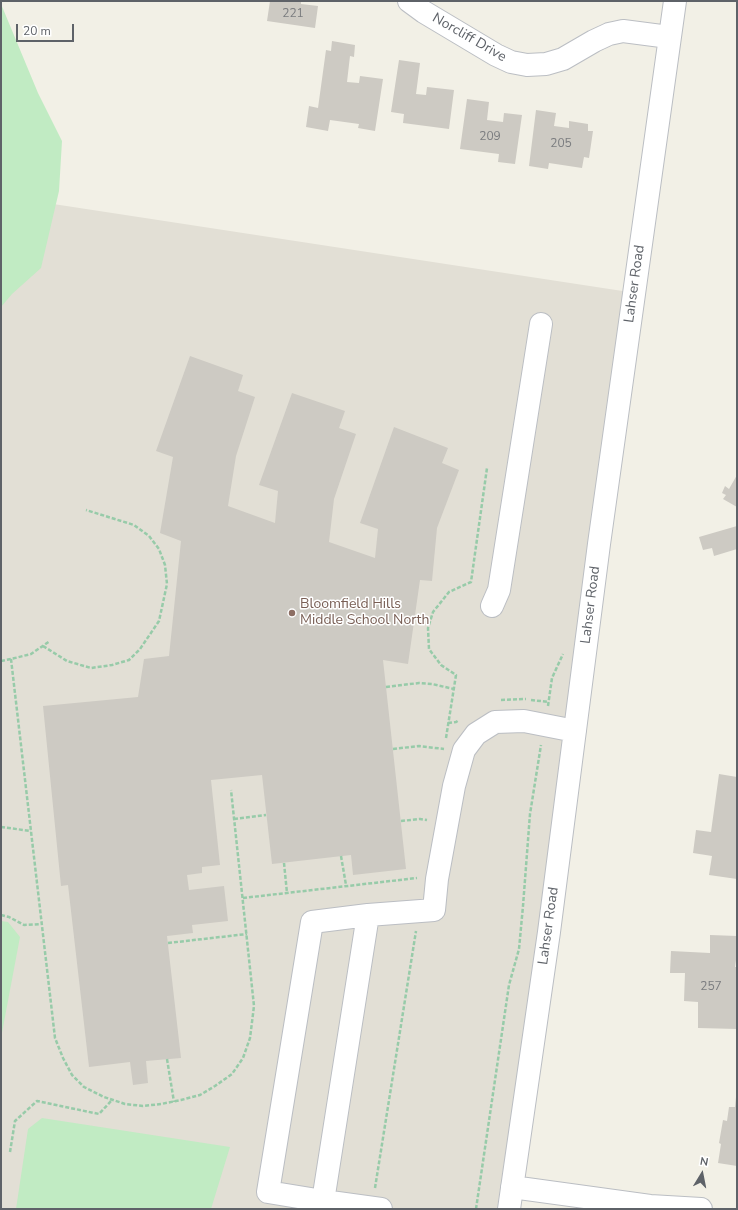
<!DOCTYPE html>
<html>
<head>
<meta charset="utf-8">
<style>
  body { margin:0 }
  #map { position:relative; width:738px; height:1210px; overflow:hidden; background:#f2f0e6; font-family:"Nunito Sans",sans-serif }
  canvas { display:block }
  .frame { position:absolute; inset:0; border:2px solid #5e6268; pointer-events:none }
  .north { position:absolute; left:682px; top:1154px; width:40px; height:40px; -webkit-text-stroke:3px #fff; paint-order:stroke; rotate:10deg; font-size:11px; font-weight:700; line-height:16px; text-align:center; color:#5e6268 }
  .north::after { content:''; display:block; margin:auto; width:14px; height:18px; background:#5e6268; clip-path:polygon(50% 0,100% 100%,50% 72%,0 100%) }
  .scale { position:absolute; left:16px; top:24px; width:58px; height:18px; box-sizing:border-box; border:2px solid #5e6268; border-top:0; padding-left:5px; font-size:12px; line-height:14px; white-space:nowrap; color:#5e6268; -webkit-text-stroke:3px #fff; paint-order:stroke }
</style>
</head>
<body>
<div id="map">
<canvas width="738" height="1210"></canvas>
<div class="frame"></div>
<div class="north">N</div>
<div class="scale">20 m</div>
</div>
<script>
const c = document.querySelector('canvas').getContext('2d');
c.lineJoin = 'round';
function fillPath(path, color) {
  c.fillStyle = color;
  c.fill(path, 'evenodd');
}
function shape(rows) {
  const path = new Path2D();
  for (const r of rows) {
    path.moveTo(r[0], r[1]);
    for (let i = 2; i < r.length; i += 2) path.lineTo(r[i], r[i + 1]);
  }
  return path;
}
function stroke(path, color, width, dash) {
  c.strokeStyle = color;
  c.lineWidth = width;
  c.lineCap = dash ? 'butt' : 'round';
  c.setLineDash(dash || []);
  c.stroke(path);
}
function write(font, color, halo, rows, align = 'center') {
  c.font = font + ' "Nunito Sans",sans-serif';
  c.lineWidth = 3;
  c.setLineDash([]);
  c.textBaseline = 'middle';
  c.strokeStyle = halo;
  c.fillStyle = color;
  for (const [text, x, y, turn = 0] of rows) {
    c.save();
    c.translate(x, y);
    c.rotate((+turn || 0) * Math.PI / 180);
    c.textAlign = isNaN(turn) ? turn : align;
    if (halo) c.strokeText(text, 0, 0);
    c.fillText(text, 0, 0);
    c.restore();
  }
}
fillPath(shape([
  [1,196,629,292,539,934,497,1209,1,1209]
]), '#e2dfd5');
fillPath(shape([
  [1,4,38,93,62,141,59,191,41,268,12,294,1,307],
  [1,921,8,922,20,937,1,1038],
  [42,1118,230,1147,211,1209,16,1209,28,1129]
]), '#c1ebc3');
fillPath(shape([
  [270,1,301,1,301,4,318,6,315,28,267,21],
  [332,41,355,45,354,57,350,56,347,82,359,83,360,76,383,79,375,131,358,128,359,124,330,120,328,131,306,127,309,106,318,108,326,50,331,51],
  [399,60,420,63,416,94,426,95,427,87,454,90,449,129,403,123,404,114,391,112],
  [467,99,489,102,487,120,503,122,504,113,522,115,515,164,498,162,499,154,460,149],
  [536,110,556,113,554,126,569,128,569,121,588,124,588,131,593,131,589,158,584,157,582,168,549,163,548,169,529,166],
  [190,356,243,375,238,391,255,397,236,456,228,506,275,523,278,491,259,485,292,393,345,411,339,428,356,434,334,499,329,542,375,558,378,529,360,523,394,427,448,448,442,463,459,470,437,528,432,581,420,580,408,664,383,660,406,869,353,875,351,855,272,864,262,775,211,780,220,865,202,867,202,873,187,875,189,890,224,886,228,921,192,925,193,933,167,936,181,1058,146,1061,148,1083,133,1085,130,1062,89,1067,68,885,61,886,43,706,138,697,144,659,169,656,181,541,160,533,173,457,156,451],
  [737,475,737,507,723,499,726,495,722,493,725,486,729,489],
  [737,526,737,549,714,556,712,548,703,550,699,537],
  [719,774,737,777,737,879,709,875,712,856,693,853,696,830,711,832],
  [710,935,737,936,737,960,736,960,735,967,737,967,737,1029,698,1028,698,1002,684,1001,685,973,670,973,671,951,710,953],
  [736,1097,737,1098,737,1166,718,1163,721,1144,719,1143,723,1120,727,1121,729,1107,735,1107]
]), '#cdcac3');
const minor = shape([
  [409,1,424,12,496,55,511,62,527,65,546,64,563,59,594,41,609,34,623,31,669,37],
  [492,606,499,590,541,324],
  [512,1187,650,1206,701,1209],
  [323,1201,268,1192,312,922,368,915],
  [381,1209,323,1201,368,915,434,910,437,879,454,786,464,750,476,734,495,722,524,721,575,731],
  [509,1209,549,932,599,544,675,1]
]);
stroke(minor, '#bbbec3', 24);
stroke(shape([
  [43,646,67,661,91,668,112,665,129,660,140,649,159,621,167,584,165,565,159,549,149,536,134,525,86,510],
  [11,659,55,1038,63,1058,72,1075,84,1087,104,1097,125,1104,143,1106,161,1104,181,1100,200,1095,215,1086,232,1074,243,1058,250,1038,254,1006,231,790],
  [1,661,11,659,31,654,50,641],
  [386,687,419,683,432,684,454,689],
  [501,700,526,699],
  [531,700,549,702],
  [548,706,552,678,563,654],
  [448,723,456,722,459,720],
  [446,738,456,675,441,665,429,649,428,628,433,612,449,592,471,582,487,468],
  [393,749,419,746,444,749],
  [234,819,266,815],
  [401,821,420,819,427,820],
  [1,827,31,831],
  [341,856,346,885],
  [284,863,287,893],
  [243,898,417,878],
  [1,915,9,917,24,925,42,924],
  [168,943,247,934],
  [167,1059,174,1102],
  [10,1152,15,1121,37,1101,99,1114,112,1100],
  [375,1188,416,931],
  [476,1209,509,985,519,949,523,906,530,814,541,745]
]), '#97cba9', 2.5, [4, 2]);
stroke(minor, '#fff', 22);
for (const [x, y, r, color] of [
  [292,613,4,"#8d6e63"]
]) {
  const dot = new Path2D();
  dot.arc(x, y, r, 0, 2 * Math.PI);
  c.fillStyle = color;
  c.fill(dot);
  stroke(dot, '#fff', 1.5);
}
write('12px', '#7a7c7f', null, [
  ["221",293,14],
  ["209",490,137],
  ["205",561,144],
  ["257",711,987]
]);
write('14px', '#5e6268', '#fff', [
  ["Norcliff Drive",469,38,30],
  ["Lahser Road",635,284,-82],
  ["Lahser Road",591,605,-83],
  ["Lahser Road",549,926,-82]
]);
write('14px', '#785e54', '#fff', [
  ["Bloomfield Hills",300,605],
  ["Middle School North",300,621]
], 'left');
</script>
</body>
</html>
